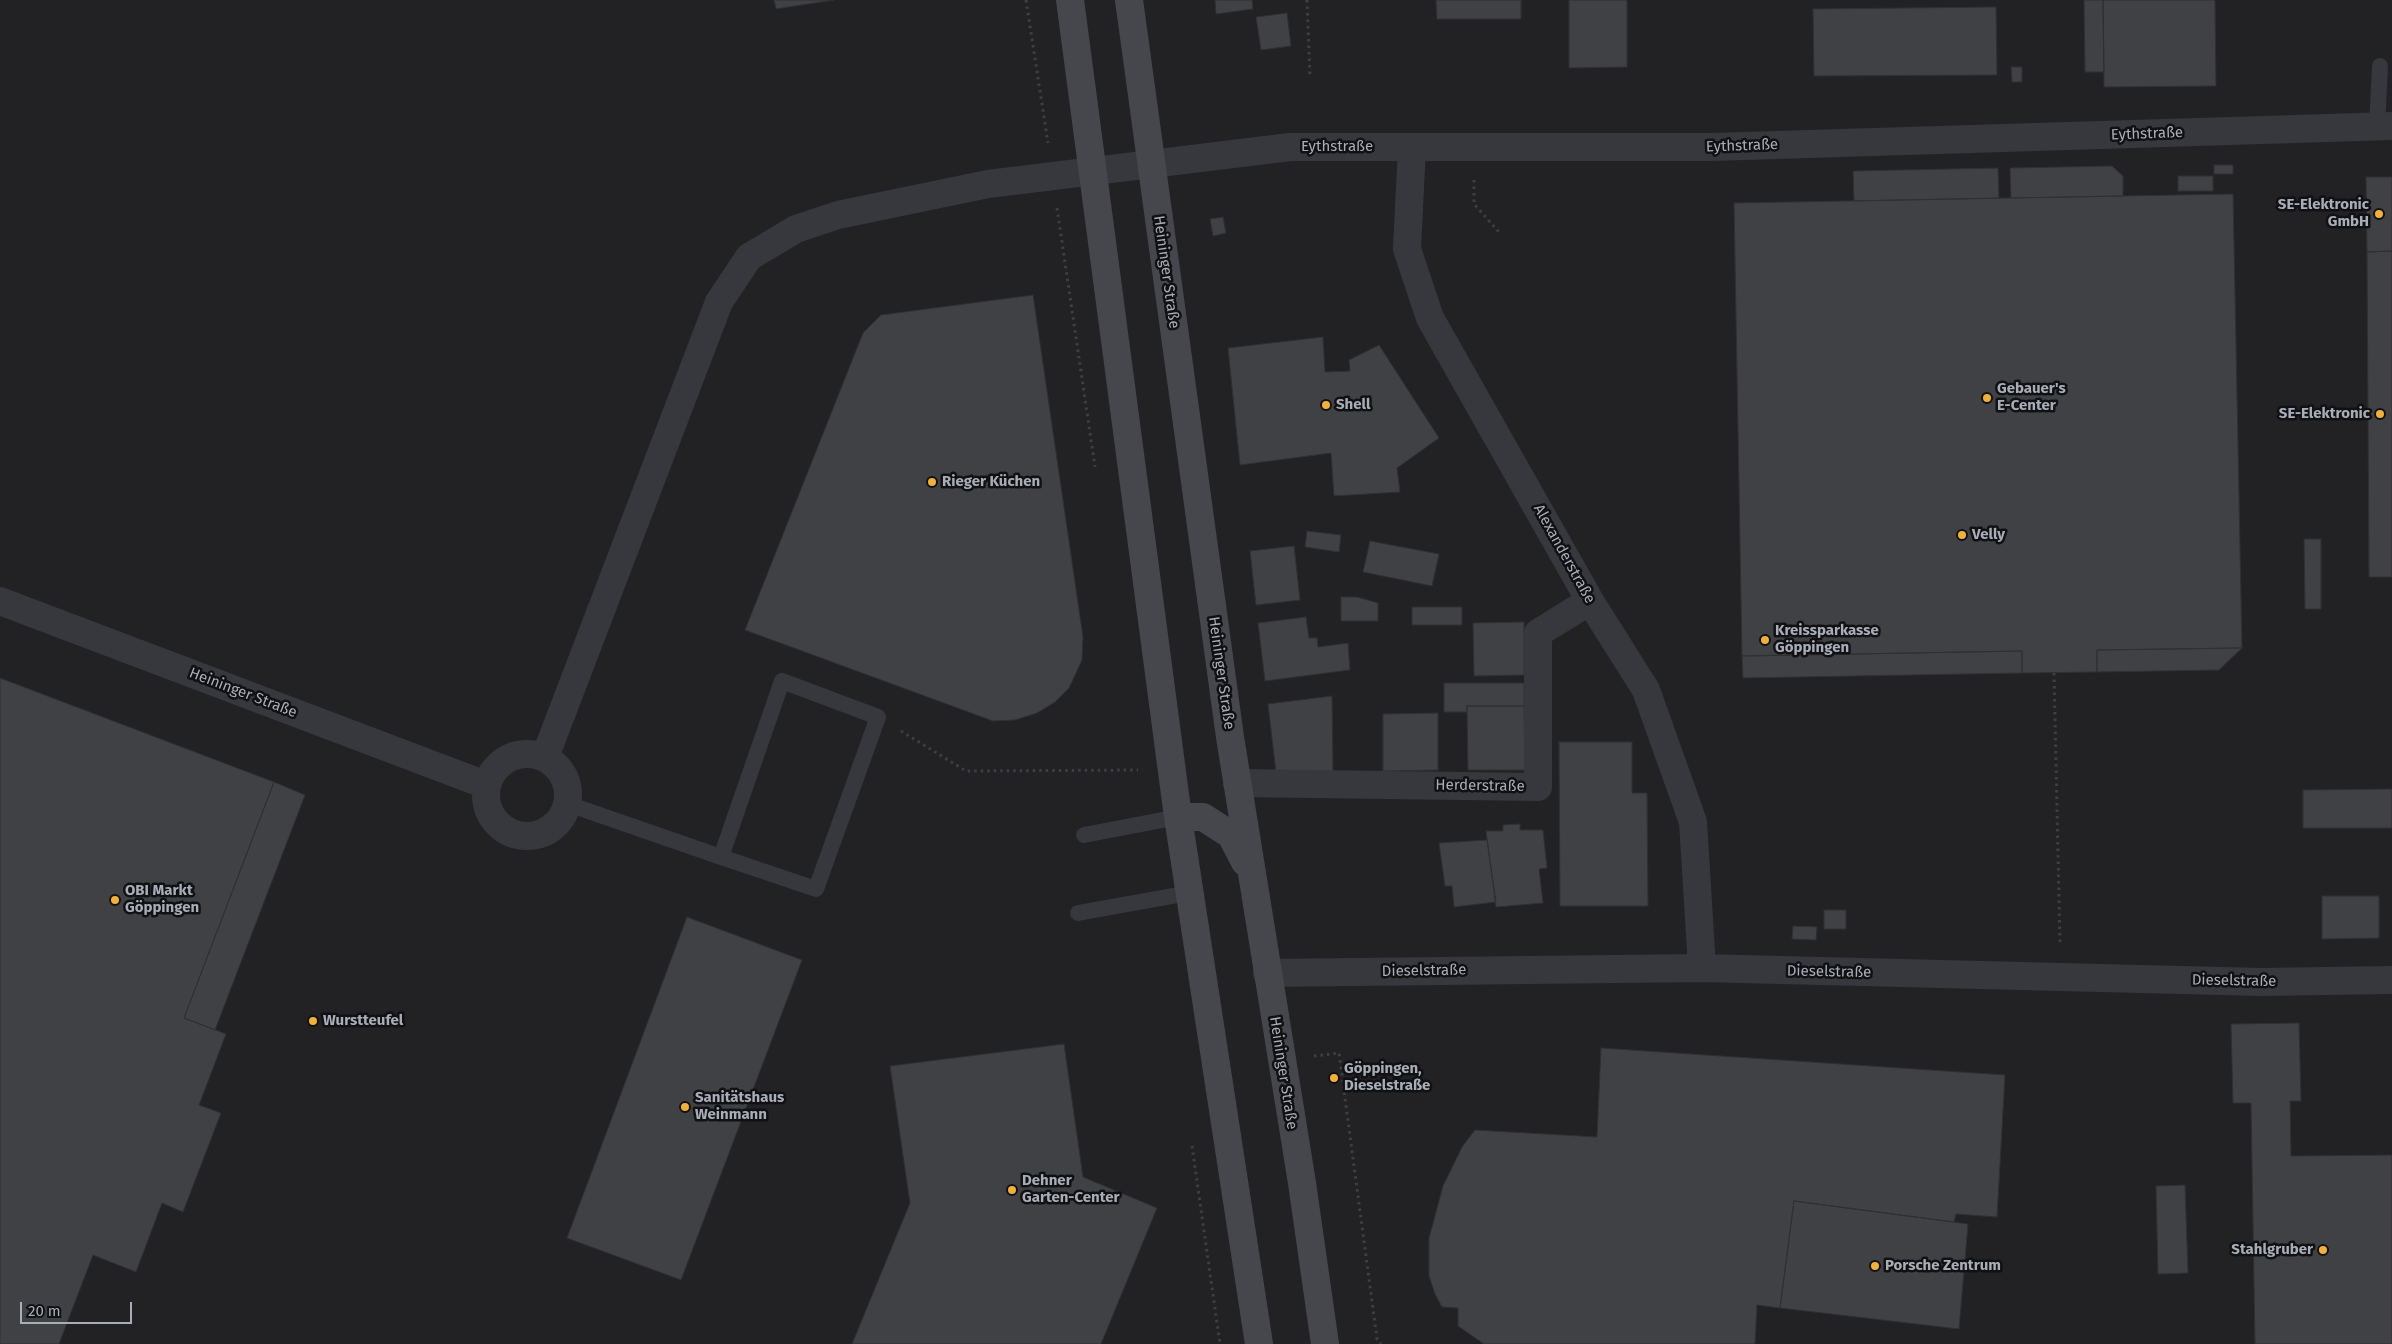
<!DOCTYPE html>
<html>
<head>
<meta charset="utf-8">
<style>
  body { margin:0 }
  #map { position:relative; width:2392px; height:1344px; overflow:hidden; background:#161618; font-family:"Fira Sans",sans-serif }
  canvas { display:block }
  .scale { position:absolute; left:20px; top:1302px; width:112px; height:22px; box-sizing:border-box; border:2px solid #a8adb8; border-top:0; padding-left:6px; font-size:15px; line-height:18px; white-space:nowrap; color:#a8adb8; -webkit-text-stroke:4px #111113; paint-order:stroke }
</style>
</head>
<body>
<div id="map">
<canvas width="2392" height="1344"></canvas>
<div class="scale">20 m</div>
</div>
<script>
const c = document.querySelector('canvas').getContext('2d');
c.lineJoin = 'round';
function fillPath(path, color) {
  c.fillStyle = color;
  c.fill(path, 'evenodd');
}
function shape(rows) {
  const path = new Path2D();
  for (const r of rows) {
    if (r.length === 3) {
      path.moveTo(r[0] + r[2], r[1]);
      path.arc(r[0], r[1], r[2], 0, 2 * Math.PI);
      continue;
    }
    path.moveTo(r[0], r[1]);
    for (let i = 2; i < r.length; i += 2) path.lineTo(r[i], r[i + 1]);
  }
  return path;
}
function stroke(path, color, width, dash) {
  c.strokeStyle = color;
  c.lineWidth = width;
  c.lineCap = dash ? 'butt' : 'round';
  c.setLineDash(dash || []);
  c.stroke(path);
}
function write(font, color, halo, rows, align = 'center') {
  c.font = font + ' "Fira Sans",sans-serif';
  c.lineWidth = 5;
  c.setLineDash([]);
  c.textBaseline = 'middle';
  c.strokeStyle = halo;
  c.fillStyle = color;
  for (const [text, x, y, turn = 0] of rows) {
    c.save();
    c.translate(x, y);
    c.rotate((+turn || 0) * Math.PI / 180);
    c.textAlign = isNaN(turn) ? turn : align;
    if (halo) c.strokeText(text, 0, 0);
    c.fillText(text, 0, 0);
    c.restore();
  }
}
fillPath(shape([
  [0,0,2392,0,2392,1344,0,1344]
]), '#222225');
const building = shape([
  [774,0,834,0,776,9,774,0],
  [1215,0,1252,0,1253,9,1216,14,1215,0],
  [1436,0,1521,0,1521,19,1437,19,1436,0],
  [1569,0,1627,0,1627,67,1569,68,1569,0],
  [2084,0,2103,0,2104,72,2085,72,2084,0],
  [2103,0,2215,0,2216,86,2104,87,2103,0],
  [1996,7,1997,75,1814,76,1813,9,1996,7],
  [1287,13,1291,46,1261,50,1256,17,1287,13],
  [2011,67,2022,67,2022,82,2012,82,2011,67],
  [2214,165,2233,165,2233,174,2214,174,2214,165],
  [2112,166,2123,176,2123,196,2011,198,2010,168,2112,166],
  [1998,168,1999,198,1854,201,1853,171,1998,168],
  [2178,176,2213,176,2213,191,2178,191,2178,176],
  [2366,177,2392,177,2392,251,2367,252,2366,177],
  [2233,194,2242,648,2097,650,2097,672,2022,673,2022,651,1742,656,1734,203,2233,194],
  [1223,217,1226,233,1213,236,1210,219,1223,217],
  [2392,251,2392,577,2369,577,2367,252,2392,251],
  [1033,295,1083,637,1082,660,1069,688,1055,702,1037,713,1015,720,993,721,745,630,863,333,881,315,1033,295],
  [1323,337,1325,372,1350,371,1349,360,1379,345,1439,438,1397,468,1400,492,1334,496,1331,453,1240,465,1228,348,1323,337],
  [1307,531,1341,535,1339,552,1305,547,1307,531],
  [2304,539,2321,539,2321,609,2305,609,2304,539],
  [1370,541,1439,554,1432,586,1363,572,1370,541],
  [1294,546,1300,600,1256,605,1250,551,1294,546],
  [1341,597,1357,597,1378,603,1378,621,1341,621,1341,597],
  [1412,607,1462,607,1462,625,1412,625,1412,607],
  [1306,617,1309,638,1317,638,1318,647,1348,643,1350,670,1265,681,1258,623,1306,617],
  [1524,622,1524,675,1474,676,1473,623,1524,622],
  [2242,648,2219,670,2097,672,2097,650,2242,648],
  [2022,651,2022,673,1743,678,1742,656,2022,651],
  [0,678,274,782,184,1018,226,1034,199,1105,221,1113,183,1212,162,1203,136,1272,93,1255,59,1344,0,1344,0,678],
  [1444,683,1524,683,1524,706,1467,706,1467,712,1444,712,1444,683],
  [1332,696,1333,772,1276,772,1268,704,1332,696],
  [1467,706,1524,706,1525,770,1468,770,1467,706],
  [1438,713,1438,770,1383,771,1383,714,1438,713],
  [1559,742,1632,742,1632,793,1647,793,1648,906,1560,906,1559,742],
  [274,782,305,795,215,1030,184,1018,274,782],
  [2392,789,2392,828,2303,828,2303,790,2392,789],
  [1520,824,1520,830,1543,830,1547,868,1539,869,1543,903,1496,907,1486,831,1503,831,1503,825,1520,824],
  [1487,840,1496,902,1454,907,1452,886,1445,886,1439,843,1487,840],
  [2322,896,2379,896,2379,938,2322,939,2322,896],
  [1824,910,1846,910,1846,929,1824,929,1824,910],
  [687,917,802,960,681,1280,567,1238,687,917],
  [1793,926,1817,927,1816,940,1792,939,1793,926],
  [2299,1023,2301,1101,2290,1101,2291,1156,2392,1155,2392,1344,2255,1344,2251,1103,2233,1103,2231,1024,2299,1023],
  [1064,1044,1083,1177,1157,1208,1101,1344,852,1344,910,1203,890,1066,1064,1044],
  [1601,1048,2005,1075,1997,1217,1956,1214,1954,1222,1794,1201,1780,1308,1757,1305,1755,1344,1484,1344,1458,1326,1458,1308,1442,1307,1435,1294,1429,1276,1429,1238,1443,1186,1462,1147,1475,1130,1597,1137,1601,1048],
  [2185,1185,2188,1273,2158,1274,2156,1186,2185,1185],
  [1794,1201,1968,1224,1959,1329,1780,1308,1794,1201]
]);
fillPath(building, '#404145');
stroke(building, '#303034', 1);
stroke(shape([
  [1026,0,1048,143],
  [1307,0,1310,77],
  [1474,180,1474,204,1499,232],
  [1057,208,1095,467],
  [2054,673,2060,944],
  [901,731,966,771,1138,770],
  [1314,1056,1339,1053,1377,1339,1381,1344],
  [1192,1146,1220,1344]
]), '#3d3f44', 3, [2.5, 4]);
stroke(shape([
  [2377,127,2380,66],
  [568,804,721,857,782,681,878,717,816,889,721,857],
  [1084,835,1178,817],
  [1078,913,1189,893]
]), '#37383d', 16);
stroke(shape([
  [1412,147,1407,249,1430,318,1590,601,1646,690,1693,822,1702,968],
  [0,601,486,785],
  [527,795,41],
  [545,757,719,302,749,257,796,229,838,215,988,184,1290,147,1712,147,2392,126],
  [1237,783,1538,787,1538,633,1590,601],
  [1267,973,1702,968,2261,982,2392,980]
]), '#37383d', 28);
stroke(shape([
  [1070,0,1178,817,1259,1344],
  [1129,0,1230,737,1302,1183,1325,1344],
  [1178,817,1203,817,1231,835,1245,862]
]), '#45474d', 28);
for (const [x, y, r, color] of [
  [2379,214,5,"#f2b134"],
  [1987,398,5,"#f2b134"],
  [1326,405,5,"#f2b134"],
  [2380,414,5,"#f2b134"],
  [932,482,5,"#f2b134"],
  [1962,535,5,"#f2b134"],
  [1765,640,5,"#f2b134"],
  [115,900,5,"#f2b134"],
  [313,1021,5,"#f2b134"],
  [1334,1078,5,"#f2b134"],
  [685,1107,5,"#f2b134"],
  [1012,1190,5,"#f2b134"],
  [2323,1250,5,"#f2b134"],
  [1875,1266,5,"#f2b134"]
]) {
  const dot = new Path2D();
  dot.arc(x, y, r, 0, 2 * Math.PI);
  c.fillStyle = color;
  c.fill(dot);
  stroke(dot, '#111113', 2);
}
write('15px', '#a8adb8', '#111113', [
  ["Eythstraße",2147,134,-2],
  ["Eythstraße",1742,146,-2],
  ["Eythstraße",1337,147],
  ["Heininger Straße",1166,272,82],
  ["Alexanderstraße",1564,554,61],
  ["Heininger Straße",1221,673,82],
  ["Heininger Straße",243,693,21],
  ["Herderstraße",1480,786,1],
  ["Dieselstraße",1424,971,-1],
  ["Dieselstraße",1829,972,1],
  ["Dieselstraße",2234,981,1],
  ["Heininger Straße",1283,1073,81]
]);
write('bold 15px', '#a8adb8', '#111113', [
  ["SE-Elektronic",2369,205,"right"],
  ["GmbH",2369,222,"right"],
  ["Gebauer's",1997,389],
  ["E-Center",1997,406],
  ["Shell",1336,405],
  ["SE-Elektronic",2370,414,"right"],
  ["Rieger Küchen",942,482],
  ["Velly",1972,535],
  ["Kreissparkasse",1775,631],
  ["Göppingen",1775,648],
  ["OBI Markt",125,891],
  ["Göppingen",125,908],
  ["Wurstteufel",323,1021],
  ["Göppingen,",1344,1069],
  ["Dieselstraße",1344,1086],
  ["Sanitätshaus",695,1098],
  ["Weinmann",695,1115],
  ["Dehner",1022,1181],
  ["Garten-Center",1022,1198],
  ["Stahlgruber",2313,1250,"right"],
  ["Porsche Zentrum",1885,1266]
], 'left');
</script>
</body>
</html>
